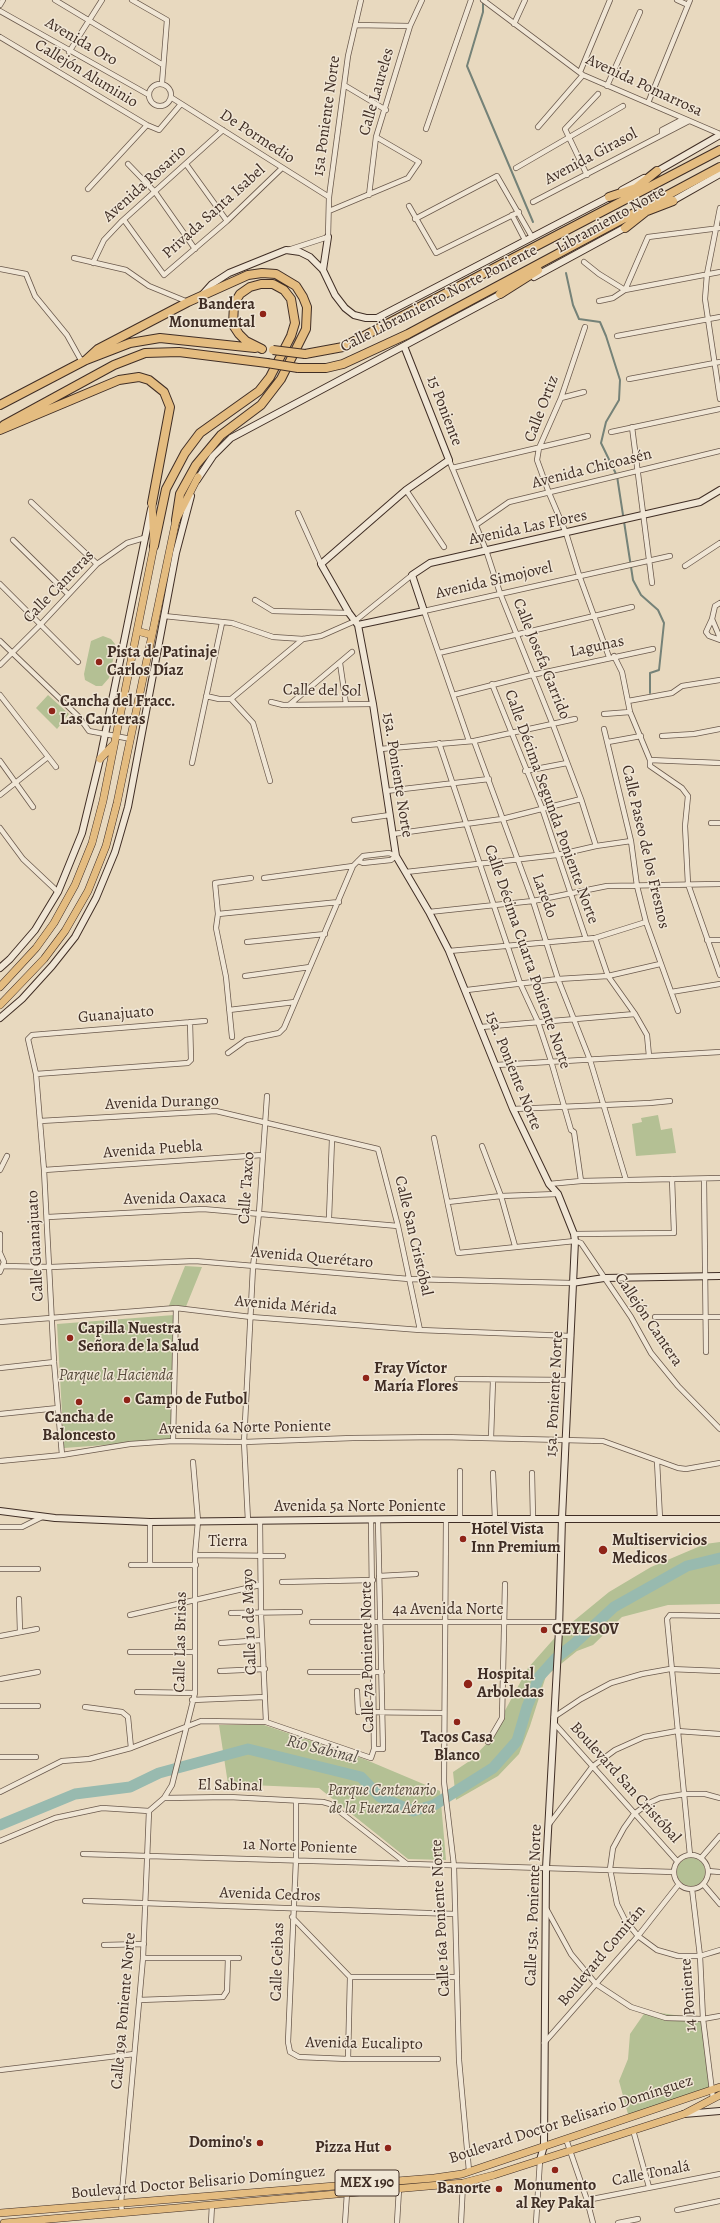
<!DOCTYPE html>
<html>
<head>
<meta charset="utf-8">
<style>
  body { margin:0 }
  canvas { display:block; background:#e8d9bf }
</style>
</head>
<body>
<canvas width="720" height="2223"></canvas>
<script>
const c = document.querySelector('canvas').getContext('2d');
c.lineJoin = 'round';
function fillPath(path, color) {
  c.fillStyle = color;
  c.fill(path, 'evenodd');
}
function shape(rows) {
  const path = new Path2D();
  for (const r of rows) {
    if (r.length === 3) {
      path.moveTo(r[0] + r[2], r[1]);
      path.arc(r[0], r[1], r[2], 0, 2 * Math.PI);
      continue;
    }
    path.moveTo(r[0], r[1]);
    for (let i = 2; i < r.length; i += 2) path.lineTo(r[i], r[i + 1]);
  }
  return path;
}
function stroke(path, color, width, dash) {
  c.strokeStyle = color;
  c.lineWidth = width;
  c.lineCap = dash ? 'butt' : 'round';
  c.setLineDash(dash || []);
  c.stroke(path);
}
function write(font, color, halo, rows, align = 'center') {
  c.font = font + ' Alegreya,serif';
  c.lineWidth = 3;
  c.setLineDash([]);
  c.textBaseline = 'middle';
  c.strokeStyle = halo;
  c.fillStyle = color;
  for (const [text, x, y, turn = 0] of rows) {
    c.save();
    c.translate(x, y);
    c.rotate((+turn || 0) * Math.PI / 180);
    c.textAlign = isNaN(turn) ? turn : align;
    if (halo) c.strokeText(text, 0, 0);
    c.fillText(text, 0, 0);
    c.restore();
  }
}
fillPath(shape([
  [103,636,111,639,115,644,115,651,109,678,102,686,96,686,85,680,84,674,91,641],
  [48,695,69,714,57,729,36,708],
  [658,1115,661,1130,672,1128,676,1153,636,1156,632,1124,642,1122,641,1118],
  [185,1266,202,1267,185,1309,168,1308],
  [174,1315,171,1440,64,1448,57,1324],
  [720,1542,720,1604,668,1605,622,1617,593,1645,577,1651,546,1676,530,1726,519,1754,498,1776,456,1800,453,1772,471,1760,488,1742,528,1668,559,1633,609,1592,651,1567,705,1544],
  [219,1725,264,1725,364,1759,440,1791,446,1860,408,1859,319,1788,228,1784],
  [691,1872,14],
  [646,2011,703,2019,711,2089,629,2118,619,2081,628,2059,630,2034]
]), '#b4c094');
stroke(shape([
  [483,1,483,12,467,66,533,222],
  [566,273,573,305,579,319,600,322,606,336,620,380,619,400,606,422,601,443,617,476,633,580,641,595,658,610,664,623,659,670,650,673,650,693]
]), '#758278', 2);
stroke(shape([
  [0,1825,75,1794,130,1787,159,1773,248,1749,361,1777,380,1797,413,1811,434,1805,493,1768,517,1741,527,1707,539,1677,556,1658,574,1644,614,1607,687,1566,720,1558]
]), '#98baaf', 11);
const street = shape([
  [55,0,163,65],
  [132,0,167,20,162,83],
  [483,0,583,75,720,134],
  [677,0,688,5],
  [0,5,3,0],
  [0,11,149,95],
  [514,24,525,0],
  [355,25,410,26],
  [0,37,147,125,159,130,181,104],
  [69,52,102,0],
  [580,72,610,0],
  [160,95,11],
  [344,85,386,110],
  [607,86,640,12],
  [172,98,329,197],
  [648,103,690,0],
  [538,127,583,75],
  [426,129,471,0],
  [662,134,662,130,683,119],
  [128,164,155,192,195,249],
  [186,164,227,221],
  [516,168,623,106],
  [587,175,565,129,598,94],
  [88,189,147,125],
  [369,195,376,137,410,26,422,0],
  [533,202,689,121],
  [409,206,436,253,519,212],
  [720,208,707,274,705,299,720,399],
  [329,211,408,178,419,162,376,137],
  [512,215,525,240],
  [415,219,497,176,532,237],
  [124,220,164,275,227,221,281,169],
  [288,250,328,237,329,197,348,56,361,0],
  [74,258,126,270,149,286,188,302],
  [584,262,599,274,625,290,648,237,720,228],
  [93,263,104,240,121,222,223,130],
  [0,269,26,274,35,296,67,335,82,362],
  [599,301,613,298,625,290,720,272],
  [585,327,561,398,539,448,537,460,549,493,566,533,579,575,609,657],
  [617,336,720,317],
  [629,379,720,362],
  [561,398,584,392],
  [632,427,652,583],
  [611,432,720,409],
  [449,460,486,550,500,593,553,725,581,799,596,846],
  [452,468,588,436],
  [406,490,444,547],
  [31,502,97,564],
  [298,513,321,564],
  [476,525,509,502,720,451],
  [13,540,68,594],
  [685,566,720,543],
  [0,584,78,662],
  [255,600,273,611,349,613],
  [720,603,715,606,712,619,720,638],
  [164,616,232,623,273,637,303,639,321,636,355,621,412,575],
  [712,619,706,632,709,636,720,640],
  [0,641,79,717,89,731,131,739],
  [439,653,632,607],
  [614,656,622,672,630,712,650,760,650,766,682,788,688,796,685,826,688,884,720,975],
  [340,663,346,704],
  [0,665,41,624,97,564,127,543,144,538],
  [492,684,542,808,586,939],
  [0,695,56,767],
  [453,695,532,675,653,649],
  [206,696,219,699,231,699,303,639],
  [231,699,253,723,270,781],
  [628,701,672,693,682,686,720,680],
  [271,702,283,705,373,704],
  [289,705,352,652],
  [604,714,630,712],
  [604,729,631,841,637,886,646,922,678,1011],
  [662,736,694,734,720,729],
  [469,741,424,611,670,556],
  [474,741,533,901,558,979,590,1060,626,1180],
  [608,742,641,736],
  [439,743,520,983,538,1022,551,1061,571,1130,574,1132,581,1181],
  [380,749,474,741,575,719],
  [650,760,720,763],
  [0,761,33,807],
  [192,763,222,623],
  [525,771,567,763],
  [386,791,489,779],
  [0,795,48,757],
  [354,820,390,815],
  [711,823,720,823],
  [0,828,23,859,58,892],
  [393,834,502,819,581,799],
  [358,861,363,863,391,860,396,856],
  [406,872,557,855,596,846,631,841],
  [264,878,353,866],
  [429,912,533,901,607,886,720,884],
  [218,914,339,902],
  [595,938,608,976,635,1014,647,1035,649,1056],
  [707,940,720,940],
  [247,942,325,934],
  [449,951,595,938,646,922],
  [245,976,310,967],
  [467,990,558,979,608,976,660,964],
  [671,992,720,984],
  [229,1010,295,1002],
  [481,1027,635,1014],
  [232,1037,226,977,216,928,218,914,215,883,251,878],
  [228,1053,246,1040,279,1033,284,1028,353,866,363,856,389,853,396,856],
  [496,1065,720,1052],
  [36,1074,188,1063,191,1060,190,1022],
  [513,1109,650,1103,670,1101],
  [40,1121,216,1111,378,1149,398,1226,420,1330],
  [434,1138,458,1253,575,1241,581,1243,631,1317,651,1353,678,1386,720,1429],
  [482,1146,501,1196,515,1246],
  [0,1170,7,1156],
  [44,1170,262,1155],
  [704,1179,706,1352],
  [549,1184,581,1181,720,1178],
  [448,1202,501,1196,558,1194],
  [48,1217,203,1209,398,1226],
  [329,1218,332,1139],
  [0,1234,0,1250],
  [574,1234,674,1233,672,1179],
  [0,1253,4,1262,0,1272],
  [3,1266,51,1267,195,1261,409,1279,572,1283],
  [655,1317,720,1317],
  [0,1322,176,1308,251,1317,420,1330,571,1336],
  [0,1368,54,1362],
  [457,1379,568,1380],
  [0,1414,58,1408],
  [491,1438,493,1380],
  [173,1441,176,1308],
  [62,1455,54,1362,44,1170,36,1074,28,1039,32,1035,205,1021],
  [0,1461,62,1455,130,1444,173,1441,244,1442,353,1438,442,1437,603,1441,678,1468,686,1469,720,1463],
  [657,1461,660,1519],
  [460,1471,460,1519],
  [493,1473,495,1519],
  [532,1473,533,1519],
  [446,1519,444,1782,454,1866,459,2060,469,2171],
  [248,1521,244,1442,253,1267,259,1213,267,1096],
  [260,1521,261,1614,266,1722],
  [0,1527,22,1527,42,1517],
  [195,1555,283,1556],
  [131,1565,196,1565],
  [150,1565,150,1522],
  [0,1569,38,1569],
  [379,1576,416,1574],
  [282,1582,373,1580],
  [19,1599,20,1632],
  [231,1613,300,1612],
  [130,1615,260,1585],
  [312,1622,560,1622],
  [0,1636,37,1629],
  [221,1643,262,1640],
  [130,1652,195,1652],
  [220,1671,265,1669],
  [310,1672,382,1672],
  [0,1679,38,1672],
  [357,1691,358,1712,443,1713],
  [137,1692,195,1693],
  [192,1700,265,1697],
  [0,1706,38,1706],
  [85,1707,122,1712,128,1717,131,1748],
  [554,1717,581,1699,611,1683,642,1674,670,1669,720,1671],
  [554,1723,677,1861],
  [488,1742,502,1718,505,1584],
  [374,1749,383,1749,378,1520],
  [0,1757,36,1757],
  [0,1792,62,1761,89,1759,131,1748,201,1721,266,1722,371,1758,374,1749,371,1520],
  [164,1798,229,1797,323,1802,330,1804,407,1864],
  [720,1798,705,1794,685,1794,660,1798,649,1803,634,1814,624,1828,613,1848,610,1869,617,1904,625,1920,638,1936,657,1950,678,1956,700,1956,720,1950],
  [296,1801,296,1859,288,2042,290,2052,299,2057,348,2059,438,2059],
  [550,1823,592,1767,615,1750,644,1737,677,1731,720,1734],
  [0,1841,55,1818,102,1808,149,1811,164,1798,172,1785,195,1693,195,1555,198,1521,193,1462],
  [83,1854,674,1872],
  [691,1872,17],
  [690,1855,667,1619,670,1615,720,1616],
  [701,1858,720,1836],
  [708,1871,720,1872],
  [703,1884,720,1904],
  [692,1889,700,1956,703,2019,713,2099],
  [85,1901,455,1914],
  [547,1910,571,1954,596,1984,631,2007,666,2018,703,2019,720,2016],
  [292,1917,350,1977,457,1977],
  [104,1945,144,1944],
  [143,1958,239,1958],
  [139,2000,223,1997,227,1991,228,1958],
  [544,2043,638,1936,679,1884],
  [348,2059,350,1977],
  [0,2070,134,2054],
  [633,2130,649,2187],
  [566,2139,587,2200,593,2223],
  [587,2200,720,2174],
  [677,2210,720,2201],
  [122,2213,121,2203,143,1958,149,1811],
  [211,2223,212,2205],
  [345,2223,347,2193],
  [397,2223,399,2189],
  [461,2223,463,2183],
  [536,2223,540,2160],
  [618,2223,638,2219]
]);
const secondary = shape([
  [654,173,720,135],
  [622,190,644,178],
  [669,203,720,174],
  [323,270,328,237],
  [534,277,628,226],
  [203,294,212,284,229,273,286,250,300,252,310,257,323,270,335,295,345,308,354,315,366,318,377,318,613,195],
  [404,346,449,460,406,490,321,564,349,613,358,625,373,704,396,856,429,912,449,951,513,1109,549,1184,558,1194,574,1234,575,1241,562,1518,559,1630,546,1868,544,2146,540,2160],
  [197,480,213,456,231,438,503,293],
  [358,625,424,611,412,575,430,563,700,502,720,490],
  [0,968,10,959,35,930,58,892,82,833,100,759,151,509],
  [0,1018,22,999,52,966,75,937,96,898,115,852,128,807,176,553,191,496],
  [572,1283,604,1278,720,1276],
  [0,1511,55,1518,150,1522,407,1519,720,1519],
  [684,2114,720,2111]
]);
const primary = shape([
  [137,631,152,635],
  [100,759,114,744],
  [0,987,36,948,54,923,75,885,92,843,103,801,154,546,152,503],
  [0,1005,44,959,65,931,88,891,106,846,117,803,176,520,198,477],
  [0,2213,434,2178,462,2174,720,2087],
  [4,2223,463,2183,494,2175,684,2114,720,2095]
]);
const highway = shape([
  [637,187,657,171],
  [609,197,642,186],
  [647,211,673,201],
  [625,228,649,209],
  [500,294,538,270],
  [305,354,343,347,720,150],
  [86,360,98,349,188,302,248,275,262,273,276,274,296,286,303,297,307,307,306,329,281,379,261,405,221,435,196,465,180,494,176,520],
  [298,368,326,368,343,364,408,334,720,167],
  [0,405,86,360,130,343,160,338,255,348],
  [4,425,114,365,145,353,179,352,267,363],
  [0,430,119,380,139,377,149,380,164,392,170,407,152,503],
  [154,546,166,489,185,453,200,433,259,391,270,377,291,336,295,323,291,299,284,290,273,284,261,284,250,287,240,294,234,304,233,325,239,334,246,341,262,349]
]);
stroke(street, '#6a594c', 6);
stroke(secondary, '#402e25', 8);
stroke(primary, '#402e25', 8);
stroke(highway, '#402e25', 10);
stroke(street, '#f0e6d5', 4.5);
stroke(secondary, '#f0e6d5', 6);
stroke(primary, '#e4bc80', 7);
stroke(highway, '#e4bc80', 8);
const highwayBridge = shape([
  [273,350,305,354],
  [267,363,298,368]
]);
stroke(highwayBridge, '#402e25', 10, []);
stroke(highwayBridge, '#e4bc80', 8);
for (const [x, y, r, color] of [
  [263,314,4,"#8f2418"],
  [99,662,4,"#8f2418"],
  [52,711,4,"#8f2418"],
  [70,1338,4,"#8f2418"],
  [366,1378,4,"#8f2418"],
  [127,1400,4,"#8f2418"],
  [79,1402,4,"#8f2418"],
  [463,1539,4,"#8f2418"],
  [603,1550,5,"#8f2418"],
  [544,1630,4,"#8f2418"],
  [468,1684,5,"#8f2418"],
  [457,1722,4,"#8f2418"],
  [260,2143,4,"#8f2418"],
  [388,2148,4,"#8f2418"],
  [555,2170,4,"#8f2418"],
  [499,2189,4,"#8f2418"]
]) {
  const dot = new Path2D();
  dot.arc(x, y, r, 0, 2 * Math.PI);
  c.fillStyle = color;
  c.fill(dot);
  stroke(dot, '#f0e6d5', 1.5);
}
for (const [x, y, w] of [
  [367,2183,64]
]) {
  const box = new Path2D();
  box.roundRect(x - w / 2, y - 13, w, 26, 3);
  c.fillStyle = '#f0e6d5';
  c.fill(box);
  stroke(box, '#402e25', 1);
}
write('bold 15px', '#402e25', null, [
  ["MEX 190",367,2183]
]);
write('16px', '#402e25', '#f0e6d5', [
  ["Avenida Oro",81,42,30],
  ["Callejón Aluminio",86,74,31],
  ["Avenida Pomarrosa",644,86,25],
  ["Calle Laureles",377,92,-74],
  ["15a Poniente Norte",327,116,-82],
  ["De Pormedio",257,137,33],
  ["Avenida Girasol",591,157,-28],
  ["Avenida Rosario",145,184,-42],
  ["Privada Santa Isabel",214,212,-42],
  ["Libramiento Norte",611,220,-29],
  ["Calle Libramiento Norte Poniente",439,299,-27],
  ["Calle Ortiz",542,409,-69],
  ["15 Poniente",444,411,69],
  ["Avenida Chicoasén",592,469,-14],
  ["Avenida Las Flores",528,528,-12],
  ["Avenida Simojovel",494,581,-13],
  ["Calle Canteras",59,587,-46],
  ["Lagunas",597,647,-12],
  ["Calle Josefa Garrido",541,659,68],
  ["Calle del Sol",322,691,1],
  ["15a. Poniente Norte",397,775,81],
  ["Calle Décima Segunda Poniente Norte",551,807,70],
  ["Calle Paseo de los Fresnos",645,847,77],
  ["Laredo",544,896,70],
  ["Calle Décima Cuarta Poniente Norte",527,957,71],
  ["Guanajuato",116,1015,-5],
  ["15a. Poniente Norte",513,1071,68],
  ["Avenida Durango",162,1103,-2],
  ["Avenida Puebla",153,1150,-4],
  ["Calle Taxco",247,1188,-86],
  ["Avenida Oaxaca",175,1199,-1],
  ["Calle San Cristóbal",413,1236,77],
  ["Calle Guanajuato",36,1246,-93],
  ["Avenida Querétaro",312,1258,5],
  ["Avenida Mérida",286,1306,5],
  ["Callejón Cantera",648,1320,56],
  ["15a. Poniente Norte",555,1394,-87],
  ["Avenida 6a Norte Poniente",245,1428,-1],
  ["Avenida 5a Norte Poniente",360,1507],
  ["Tierra",228,1542],
  ["4a Avenida Norte",448,1610],
  ["Calle 1o de Mayo",250,1622,-92],
  ["Calle Las Brisas",181,1642,-89],
  ["Calle 7a Poniente Norte",368,1657,-91],
  ["Boulevard San Cristóbal",625,1783,48],
  ["El Sabinal",230,1786,1],
  ["1a Norte Poniente",300,1847,2],
  ["Avenida Cedros",270,1895,2],
  ["Calle 15a. Poniente Norte",534,1905,-88],
  ["Calle 16a Poniente Norte",441,1918,-93],
  ["Boulevard Comitán",602,1956,-50],
  ["Calle Ceibas",278,1962,-88],
  ["14 Poniente",689,1995,-94],
  ["Calle 19a Poniente Norte",124,2011,-85],
  ["Avenida Eucalipto",364,2044,1],
  ["Boulevard Doctor Belisario Domínguez",571,2120,-18],
  ["Calle Tonalá",651,2174,-11],
  ["Boulevard Doctor Belisario Domínguez",198,2183,-5]
]);
write('bold 16px', '#402e25', '#f0e6d5', [
  ["Bandera",255,305,"right"],
  ["Monumental",255,323,"right"],
  ["Pista de Patinaje",107,653],
  ["Carlos Díaz",107,671],
  ["Cancha del Fracc.",60,702],
  ["Las Canteras",60,720],
  ["Capilla Nuestra",78,1329],
  ["Señora de la Salud",78,1347],
  ["Fray Víctor",374,1369],
  ["María Flores",374,1387],
  ["Campo de Futbol",135,1400],
  ["Cancha de",79,1418,"center"],
  ["Baloncesto",79,1436,"center"],
  ["Hotel Vista",471,1530],
  ["Inn Premium",471,1548],
  ["Multiservicios",612,1541],
  ["Medicos",612,1559],
  ["CEYESOV",552,1630],
  ["Hospital",477,1675],
  ["Arboledas",477,1693],
  ["Tacos Casa",457,1738,"center"],
  ["Blanco",457,1756,"center"],
  ["Domino's",252,2143,"right"],
  ["Pizza Hut",380,2148,"right"],
  ["Monumento",555,2186,"center"],
  ["al Rey Pakal",555,2204,"center"],
  ["Banorte",491,2189,"right"]
], 'left');
write('italic 16px', '#574b3b', '#f0e6d5', [
  ["Parque la Hacienda",116,1376],
  ["Parque Centenario",382,1791],
  ["de la Fuerza Aérea",382,1809]
]);
write('italic 17px', '#524a41', '#f0e6d5', [
  ["Río Sabinal",322,1750,14]
]);
</script>
</body>
</html>
